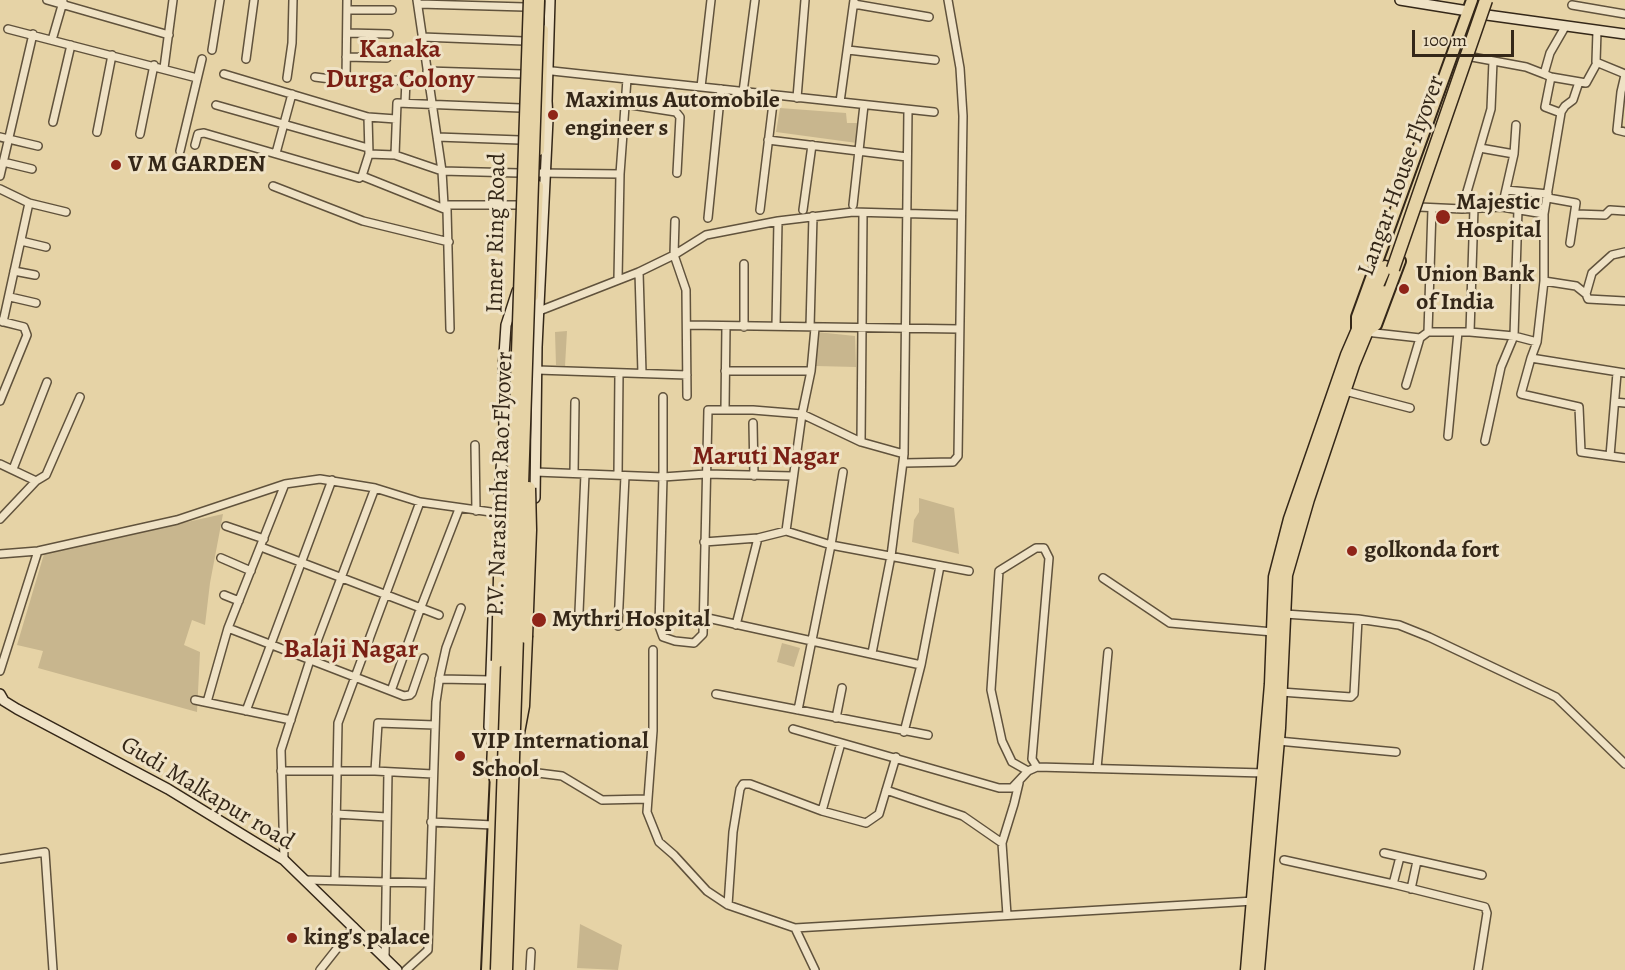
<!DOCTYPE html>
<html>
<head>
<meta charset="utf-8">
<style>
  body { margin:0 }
  #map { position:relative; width:1625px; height:970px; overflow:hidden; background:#e6d3a6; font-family:Alegreya,serif }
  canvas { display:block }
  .scale { position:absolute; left:1412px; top:30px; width:102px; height:27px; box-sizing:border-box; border:3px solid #342718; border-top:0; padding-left:8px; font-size:18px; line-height:21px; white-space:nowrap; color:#342718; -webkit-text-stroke:4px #efe2c5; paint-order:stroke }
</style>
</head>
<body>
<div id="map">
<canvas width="1625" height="970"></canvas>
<div class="scale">100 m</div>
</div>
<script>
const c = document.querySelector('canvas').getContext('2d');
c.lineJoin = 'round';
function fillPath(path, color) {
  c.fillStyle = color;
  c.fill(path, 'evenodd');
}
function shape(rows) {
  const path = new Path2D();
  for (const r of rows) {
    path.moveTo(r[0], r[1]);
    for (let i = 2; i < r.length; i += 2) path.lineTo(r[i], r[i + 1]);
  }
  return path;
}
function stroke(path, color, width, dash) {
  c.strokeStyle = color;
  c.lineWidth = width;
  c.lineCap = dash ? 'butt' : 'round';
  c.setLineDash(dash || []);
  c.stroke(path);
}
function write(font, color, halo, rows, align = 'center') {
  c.font = font + ' Alegreya,serif';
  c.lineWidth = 6;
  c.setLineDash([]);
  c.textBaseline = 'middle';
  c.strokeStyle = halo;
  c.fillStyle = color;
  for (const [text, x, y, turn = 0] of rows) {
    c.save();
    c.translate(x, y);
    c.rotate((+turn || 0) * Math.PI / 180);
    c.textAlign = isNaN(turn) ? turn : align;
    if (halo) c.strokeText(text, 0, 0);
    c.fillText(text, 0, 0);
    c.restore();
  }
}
fillPath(shape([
  [780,108,846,113,847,123,860,123,857,143,776,132],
  [567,331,565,366,556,365,555,332],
  [817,332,855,336,856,367,816,366],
  [919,498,954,508,959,554,912,542,914,520,919,512],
  [223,514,210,583,205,625,192,620,184,645,200,652,197,712,38,668,43,651,17,645,44,554],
  [782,643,800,648,794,667,777,662],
  [580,924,622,945,618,970,577,968]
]), '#c8b68e');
const street = shape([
  [47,0,169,35],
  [417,0,442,171,444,205,447,210,450,329],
  [419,4,525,7],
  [854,4,929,17],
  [1572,5,1625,14],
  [347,10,392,10],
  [8,29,197,78],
  [1597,31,1596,62,1625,74],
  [347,33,389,34],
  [422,37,524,41],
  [52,40,63,2],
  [212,50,220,0],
  [848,50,935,60],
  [346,57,387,58],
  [1472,57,1526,67,1544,74,1550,53,1565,27],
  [246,59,254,0],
  [164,68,173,0],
  [543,70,934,112],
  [427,71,523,74],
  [224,74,368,117,396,119],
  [1625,75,1621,92,1617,130,1625,132],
  [315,77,346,81,406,80,405,103],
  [1551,77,1586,83,1597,63],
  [287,78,292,43,293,0],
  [346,81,347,0],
  [701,87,711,0],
  [743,92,755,0],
  [797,98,805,0],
  [840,102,854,0],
  [625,104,676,112,680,117,677,173],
  [216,105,368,148],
  [1561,112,1565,106,1573,100,1579,82],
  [53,122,71,45],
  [97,132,112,55],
  [140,134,154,65],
  [0,137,38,146],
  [437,137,520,140],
  [768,140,907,157],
  [195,145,198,134,204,133,359,178,362,176,447,210],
  [1480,148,1514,154],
  [180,151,202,59],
  [276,153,292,94],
  [369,154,395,155,442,171,519,173],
  [395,155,397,103,521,108],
  [3,162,32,169],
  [538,173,620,174],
  [0,176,33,34],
  [362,176,369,154,368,117],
  [273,186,363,221,449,242],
  [0,189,29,203,66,212],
  [1506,190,1548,194],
  [1548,198,1576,203,1570,243],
  [444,205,518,205],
  [853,205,864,105],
  [1419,207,1462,209,1502,207,1544,214],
  [1502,207,1514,154,1516,125],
  [1462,209,1491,109,1493,61],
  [760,210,774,95],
  [803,210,812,145],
  [1576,214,1605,215,1610,210,1625,211],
  [708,218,721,89],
  [675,221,674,255,686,290,687,396],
  [21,241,46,247],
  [14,271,35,275],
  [639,272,642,373],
  [618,279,620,174,627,79],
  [1544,281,1576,286,1586,294,1588,299,1625,301],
  [1586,294,1592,273,1612,255,1625,252],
  [10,297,36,303],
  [534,313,639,272,674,255,706,235,778,221,853,212,960,215],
  [0,321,24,327,27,335,0,401],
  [3,322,29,203],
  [688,325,959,329],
  [776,326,778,221],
  [744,327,744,264],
  [810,327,813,216],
  [1366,332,1420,338,1428,332,1470,332,1514,336,1537,342],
  [1428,332,1432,209],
  [1470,332,1474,208],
  [1531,358,1537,342,1544,281,1544,214,1561,113,1545,107,1551,77,1544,74],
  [537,370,687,375],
  [725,371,811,371],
  [1625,373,1531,358,1521,394,1579,407,1581,452,1625,458],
  [1406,385,1420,338],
  [1345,391,1410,408],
  [663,397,663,477,659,626,663,637,675,641,694,643,703,634,708,410,753,410,802,414,861,442,904,454],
  [1615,402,1625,403],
  [725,409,726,326],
  [753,423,754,476],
  [1448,436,1458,332],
  [1485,441,1501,367,1514,336,1518,209],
  [861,442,863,214],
  [475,445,476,511],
  [1610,456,1617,373],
  [904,463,953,462,958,456,963,116,960,68,948,0],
  [0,464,36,481],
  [13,469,47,382],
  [535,472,663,477,706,474,792,476],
  [574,473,575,402],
  [618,475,619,373],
  [285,484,228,628,404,696,410,695,412,693,424,658],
  [0,519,36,481,46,475,80,397],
  [226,526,264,539],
  [786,531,802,414,811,371,815,328],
  [704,542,758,538,786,531,831,545,969,571],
  [261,547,439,615],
  [0,554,38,551,177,520,285,484,320,479,375,488,420,502,505,514],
  [221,558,251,571],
  [1103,578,1170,623,1273,632],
  [224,595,239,601],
  [579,612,585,474],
  [1285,614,1358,619,1399,625,1429,637,1556,697,1625,764],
  [703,617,921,665],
  [736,625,758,538],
  [618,626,625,476],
  [653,650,653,731,647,812,659,842,674,855,707,891,728,905,795,928,815,970],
  [872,653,891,556,904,454,908,110],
  [0,671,38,551],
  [439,679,491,680],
  [391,691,421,607,459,509],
  [1281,692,1351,697,1354,694,1358,619],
  [716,694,928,735],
  [195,700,291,720],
  [207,702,228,628],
  [798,710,831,545,843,472],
  [246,711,332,480],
  [836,718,842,688],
  [793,729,999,788,1012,788,1028,771,1037,767,1264,773],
  [904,732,921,665,940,566],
  [1278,741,1396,752],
  [1097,768,1108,652],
  [514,770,562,776,602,800,647,799],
  [281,771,375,771,433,774],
  [375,771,378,723,435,725],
  [1028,771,1012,762,1002,741,991,690,999,571,1036,548,1044,548,1049,558,1032,759,1037,767],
  [886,790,963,816,1002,843],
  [822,811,841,743],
  [336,814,387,817],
  [431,822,493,825],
  [1384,853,1482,875],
  [0,859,45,852,53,970],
  [284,860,281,750,310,660,375,488],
  [1284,860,1393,884,1485,907,1487,913,1478,970],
  [305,880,430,883],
  [335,880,338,723,420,502],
  [1393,884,1400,857],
  [1411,889,1417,861],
  [728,905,733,832,740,789,743,784,750,784,822,811,866,823,879,814,896,757],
  [1007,915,1002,843,1014,804,1019,783],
  [795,928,1254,901],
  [385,956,388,772],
  [320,970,354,927],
  [406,970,428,950,436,702,440,675,446,648,461,608],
  [530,970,531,952]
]);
const secondary = shape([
  [1400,0,1468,11],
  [1487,15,1625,34],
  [499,497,504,429,503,370,506,325,517,291],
  [535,498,537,347,548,119,547,101,550,0],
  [0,694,4,701,17,709,168,789,284,860,397,970],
  [489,727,493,618]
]);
const primary = shape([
  [539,150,543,30],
  [533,296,538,186],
  [1357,330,1357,317,1472,0],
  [1366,332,1376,325,1400,261],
  [487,970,496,773]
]);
const highway = shape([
  [517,738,523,706,526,637],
  [496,779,493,768,498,661],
  [1247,970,1271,684,1275,577,1290,519,1347,355,1385,267],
  [1258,970,1279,728,1286,575,1308,499,1353,365,1383,292]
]);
stroke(street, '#60523c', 10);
stroke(secondary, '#342718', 12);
stroke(primary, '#342718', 14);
stroke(highway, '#342718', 15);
stroke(street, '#efe2c5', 7);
stroke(secondary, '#efe2c5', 9);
stroke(primary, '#e6d3a6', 10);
stroke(highway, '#e6d3a6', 12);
const highwayBridge = shape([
  [1393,269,1486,0],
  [526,637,530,530,529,488],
  [498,661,501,537,505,488],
  [497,970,530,0],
  [506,970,538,0]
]);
stroke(highwayBridge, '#342718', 15, []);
stroke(highwayBridge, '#e6d3a6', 12);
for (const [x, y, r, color] of [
  [553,115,6,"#8f2418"],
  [116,165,6,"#8f2418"],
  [1443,217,8,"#8f2418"],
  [1404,289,6,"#8f2418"],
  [1352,551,6,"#8f2418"],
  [539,620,8,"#8f2418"],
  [460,756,6,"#8f2418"],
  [292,938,6,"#8f2418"]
]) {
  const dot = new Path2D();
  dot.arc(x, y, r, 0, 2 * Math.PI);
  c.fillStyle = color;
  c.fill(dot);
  stroke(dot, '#efe2c5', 2);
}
write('bold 24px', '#342718', '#efe2c5', [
  ["Maximus Automobile",565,101],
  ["engineer s",565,129],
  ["V M GARDEN",128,165],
  ["Majestic",1456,203],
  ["Hospital",1456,231],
  ["Union Bank",1416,275],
  ["of India",1416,303],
  ["golkonda fort",1364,551],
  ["Mythri Hospital",552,620],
  ["VIP International",472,742],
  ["School",472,770],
  ["king's palace",304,938]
], 'left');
write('24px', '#342718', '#efe2c5', [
  ["Langar House Flyover",1402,176,-70],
  ["Inner Ring Road",497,233,-89],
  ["P.V. Narasimha Rao Flyover",501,484,-88],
  ["Gudi Malkapur road",207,794,31]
]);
write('bold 26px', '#7a1f14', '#efe2c5', [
  ["Kanaka",400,51],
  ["Durga Colony",400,81],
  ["Maruti Nagar",766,458],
  ["Balaji Nagar",351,651]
]);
</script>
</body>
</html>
